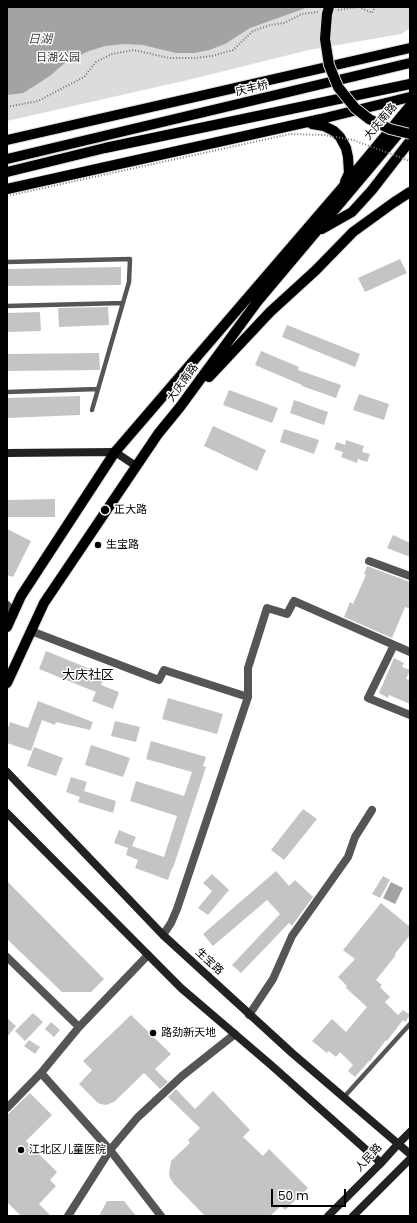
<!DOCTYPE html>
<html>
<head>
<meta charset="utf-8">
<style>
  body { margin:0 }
  #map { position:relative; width:417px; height:1223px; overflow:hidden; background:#fff; font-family:Poppins,sans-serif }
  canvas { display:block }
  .frame { position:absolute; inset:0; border:8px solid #000; pointer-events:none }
  .scale { position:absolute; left:271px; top:1189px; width:75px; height:18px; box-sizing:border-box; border:2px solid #000; border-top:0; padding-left:5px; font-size:12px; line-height:14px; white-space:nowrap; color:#000; -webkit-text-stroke:3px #fff; paint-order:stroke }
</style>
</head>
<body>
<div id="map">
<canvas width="417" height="1223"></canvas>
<div class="frame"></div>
<div class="scale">50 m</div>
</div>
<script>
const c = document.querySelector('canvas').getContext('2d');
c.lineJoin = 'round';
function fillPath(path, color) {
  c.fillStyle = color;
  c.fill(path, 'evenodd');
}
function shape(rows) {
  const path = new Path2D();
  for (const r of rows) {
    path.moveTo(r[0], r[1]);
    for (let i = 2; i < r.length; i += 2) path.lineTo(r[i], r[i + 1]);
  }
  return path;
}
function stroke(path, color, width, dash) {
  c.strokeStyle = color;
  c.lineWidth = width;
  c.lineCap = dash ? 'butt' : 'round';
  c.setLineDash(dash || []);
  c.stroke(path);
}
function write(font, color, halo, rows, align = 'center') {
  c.font = font + ' Poppins,"Noto Sans SC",sans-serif';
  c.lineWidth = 3;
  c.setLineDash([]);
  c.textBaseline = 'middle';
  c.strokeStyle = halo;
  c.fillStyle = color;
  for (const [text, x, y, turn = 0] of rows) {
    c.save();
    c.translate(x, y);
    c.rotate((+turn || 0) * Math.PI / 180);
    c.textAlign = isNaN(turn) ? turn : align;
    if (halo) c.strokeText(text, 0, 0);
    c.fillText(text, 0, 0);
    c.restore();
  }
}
fillPath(shape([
  [7,7,410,7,410,28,401,34,309,50,192,79,7,121]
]), '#dcdcdc');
fillPath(shape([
  [7,7,307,7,303,9,250,28,225,44,209,50,194,53,176,53,143,45,124,44,105,46,89,51,67,61,51,75,39,83,23,93,7,95],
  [391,882,403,888,395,904,383,898]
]), '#a3a3a3');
fillPath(shape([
  [400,259,407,273,365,292,358,278],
  [121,267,121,285,7,286,7,269],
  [108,307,109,325,59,327,58,308],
  [40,312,41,331,7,332,7,313],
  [287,325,360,354,355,367,282,337],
  [261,351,299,367,298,370,341,385,336,398,302,386,302,385,255,365],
  [99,353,100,370,7,371,7,354],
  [229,390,278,408,272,423,223,405],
  [359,394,389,404,384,420,353,410],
  [80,396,80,415,7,418,7,398],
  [294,400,328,412,324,425,290,413],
  [213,426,266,450,257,471,204,446],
  [284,429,319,440,314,454,280,442],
  [346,440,364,446,362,452,370,454,367,462,358,459,357,463,341,457,343,452,334,449,337,442,345,445],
  [55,499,55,517,7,517,7,500],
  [7,529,31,541,13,577,7,575],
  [393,535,410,543,410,557,387,548],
  [367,566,410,582,410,609,405,607,392,638,344,617,350,602,353,604,366,575,364,574],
  [46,651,105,675,101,685,119,692,113,709,92,701,96,692,39,669],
  [394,658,404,663,402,667,410,670,406,679,410,680,410,704,389,695,388,698,379,693],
  [168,698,223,714,217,734,162,719],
  [38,701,93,722,90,730,56,722,55,725,42,720,31,751,7,743,7,731,10,722,28,728],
  [115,721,140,727,136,742,111,736],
  [151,741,206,757,203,766,206,767,173,868,172,868,168,880,135,868,138,860,126,855,128,848,114,843,119,830,136,837,132,846,164,857,177,816,130,801,136,781,184,796,192,772,146,759],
  [91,745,130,758,123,777,85,765],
  [34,747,63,758,56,776,27,766],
  [71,777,87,782,84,791,116,801,113,813,78,802,80,797,66,792],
  [303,809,317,819,284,860,271,850],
  [276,871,289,886,295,880,313,897,294,923,292,926,289,923,241,973,232,965,280,914,267,900,213,946,203,934],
  [212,874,229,890,208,915,198,908,212,891,203,883],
  [383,876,390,880,380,898,372,894],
  [7,881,104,979,91,992,62,992,7,939],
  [381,903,410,927,410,935,395,954,396,955,376,980,382,985,380,987,390,997,385,1002,398,1015,403,1010,410,1015,405,1022,403,1020,387,1041,386,1040,370,1061,369,1061,355,1077,348,1071,353,1065,340,1052,336,1057,329,1051,327,1053,312,1041,332,1019,346,1032,367,1007,346,988,347,986,338,977,355,959,343,950],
  [33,1013,43,1022,25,1041,15,1031],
  [131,1015,171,1054,155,1069,168,1082,160,1089,144,1073,114,1102,106,1105,101,1104,98,1103,79,1084,92,1070,83,1061],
  [7,1018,16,1026,7,1037],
  [51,1022,60,1030,54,1037,45,1029],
  [29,1040,40,1047,35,1054,24,1046],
  [176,1089,195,1109,213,1091,250,1130,243,1137,263,1156,269,1149,308,1188,285,1210,281,1206,270,1216,205,1216,174,1184,170,1178,169,1174,171,1161,190,1143,188,1140,200,1128,168,1097],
  [30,1093,52,1115,26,1141,57,1172,50,1180,56,1186,39,1204,51,1216,21,1216,7,1202,7,1115],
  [107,1201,124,1201,136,1216,99,1216]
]), '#c4c4c4');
const primary = shape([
  [312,124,324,126,334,131,340,137,346,148,348,157,349,173,345,182],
  [7,140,410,48],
  [7,159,410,63],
  [7,172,105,148,410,84],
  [7,189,321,119,410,97],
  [322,229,352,212,372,190,410,141],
  [209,377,270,312,316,270,353,232,393,203,410,192],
  [7,627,21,596,115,452,342,188,410,106],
  [7,683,44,603,158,434,180,407,257,302,410,120]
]);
stroke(primary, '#dbdbdb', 12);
stroke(shape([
  [338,10,359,7,372,13,375,7],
  [7,107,38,101,84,77,96,62,112,54,134,50,169,58,195,58,212,56,233,50,253,31,270,25,284,23,302,14,318,12]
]), '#777', 2, [1, 2]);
stroke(shape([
  [7,262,130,259,129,282,92,410],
  [7,306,123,303],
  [7,392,98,389],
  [344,1097,410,1024]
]), '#555', 4.5);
stroke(shape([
  [369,561,410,576],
  [7,605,14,612],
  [31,631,159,680,164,670,248,697],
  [394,645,368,698,410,715],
  [163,935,171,923,177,909,248,697,248,668,267,608,287,614,294,601,410,652],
  [7,957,79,1027,41,1073,7,1108],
  [249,1015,273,979,292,936,348,857,355,837,372,810],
  [79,1027,148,955],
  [41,1073,110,1150,161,1216],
  [68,1216,110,1150,137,1118,182,1076,235,1034]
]), '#555', 8);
stroke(shape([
  [7,453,115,452,136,466],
  [7,772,163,935,292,1053,410,1154],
  [7,813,181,988,271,1065,381,1163],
  [328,1216,381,1163,398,1144,410,1132],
  [353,1216,410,1159]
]), '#222', 8);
stroke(primary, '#000', 10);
const primaryBridge = shape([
  [329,7,327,14,325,39,329,65,338,87,355,108,369,119,390,129,410,134]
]);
stroke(primaryBridge, '#dbdbdb', 12, []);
stroke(shape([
  [7,196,290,134,324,135,353,140,410,161]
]), '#777', 2, [1, 2]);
stroke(primaryBridge, '#000', 10);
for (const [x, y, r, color] of [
  [105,510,5,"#000"],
  [98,545,4,"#000"],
  [153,1033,4,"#000"],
  [21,1150,4,"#000"]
]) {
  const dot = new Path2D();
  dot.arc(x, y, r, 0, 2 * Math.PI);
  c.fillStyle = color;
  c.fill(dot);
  stroke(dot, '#fff', 1.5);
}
write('11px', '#333', '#fff', [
  ["日湖公园",58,58]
]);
write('11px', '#000', '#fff', [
  ["庆丰桥",252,89,-13],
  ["大庆南路",381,122,-50],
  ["大庆南路",183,383,-54],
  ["生宝路",209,962,43],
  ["人民路",369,1158,-47]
]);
write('11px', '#000', '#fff', [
  ["正大路",114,510],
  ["生宝路",106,545],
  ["路劲新天地",161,1033],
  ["江北区儿童医院",29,1150]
], 'left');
write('italic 12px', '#444', '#fff', [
  ["日湖",40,40]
]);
write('13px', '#000', '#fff', [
  ["大庆社区",88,676]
]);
</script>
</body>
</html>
